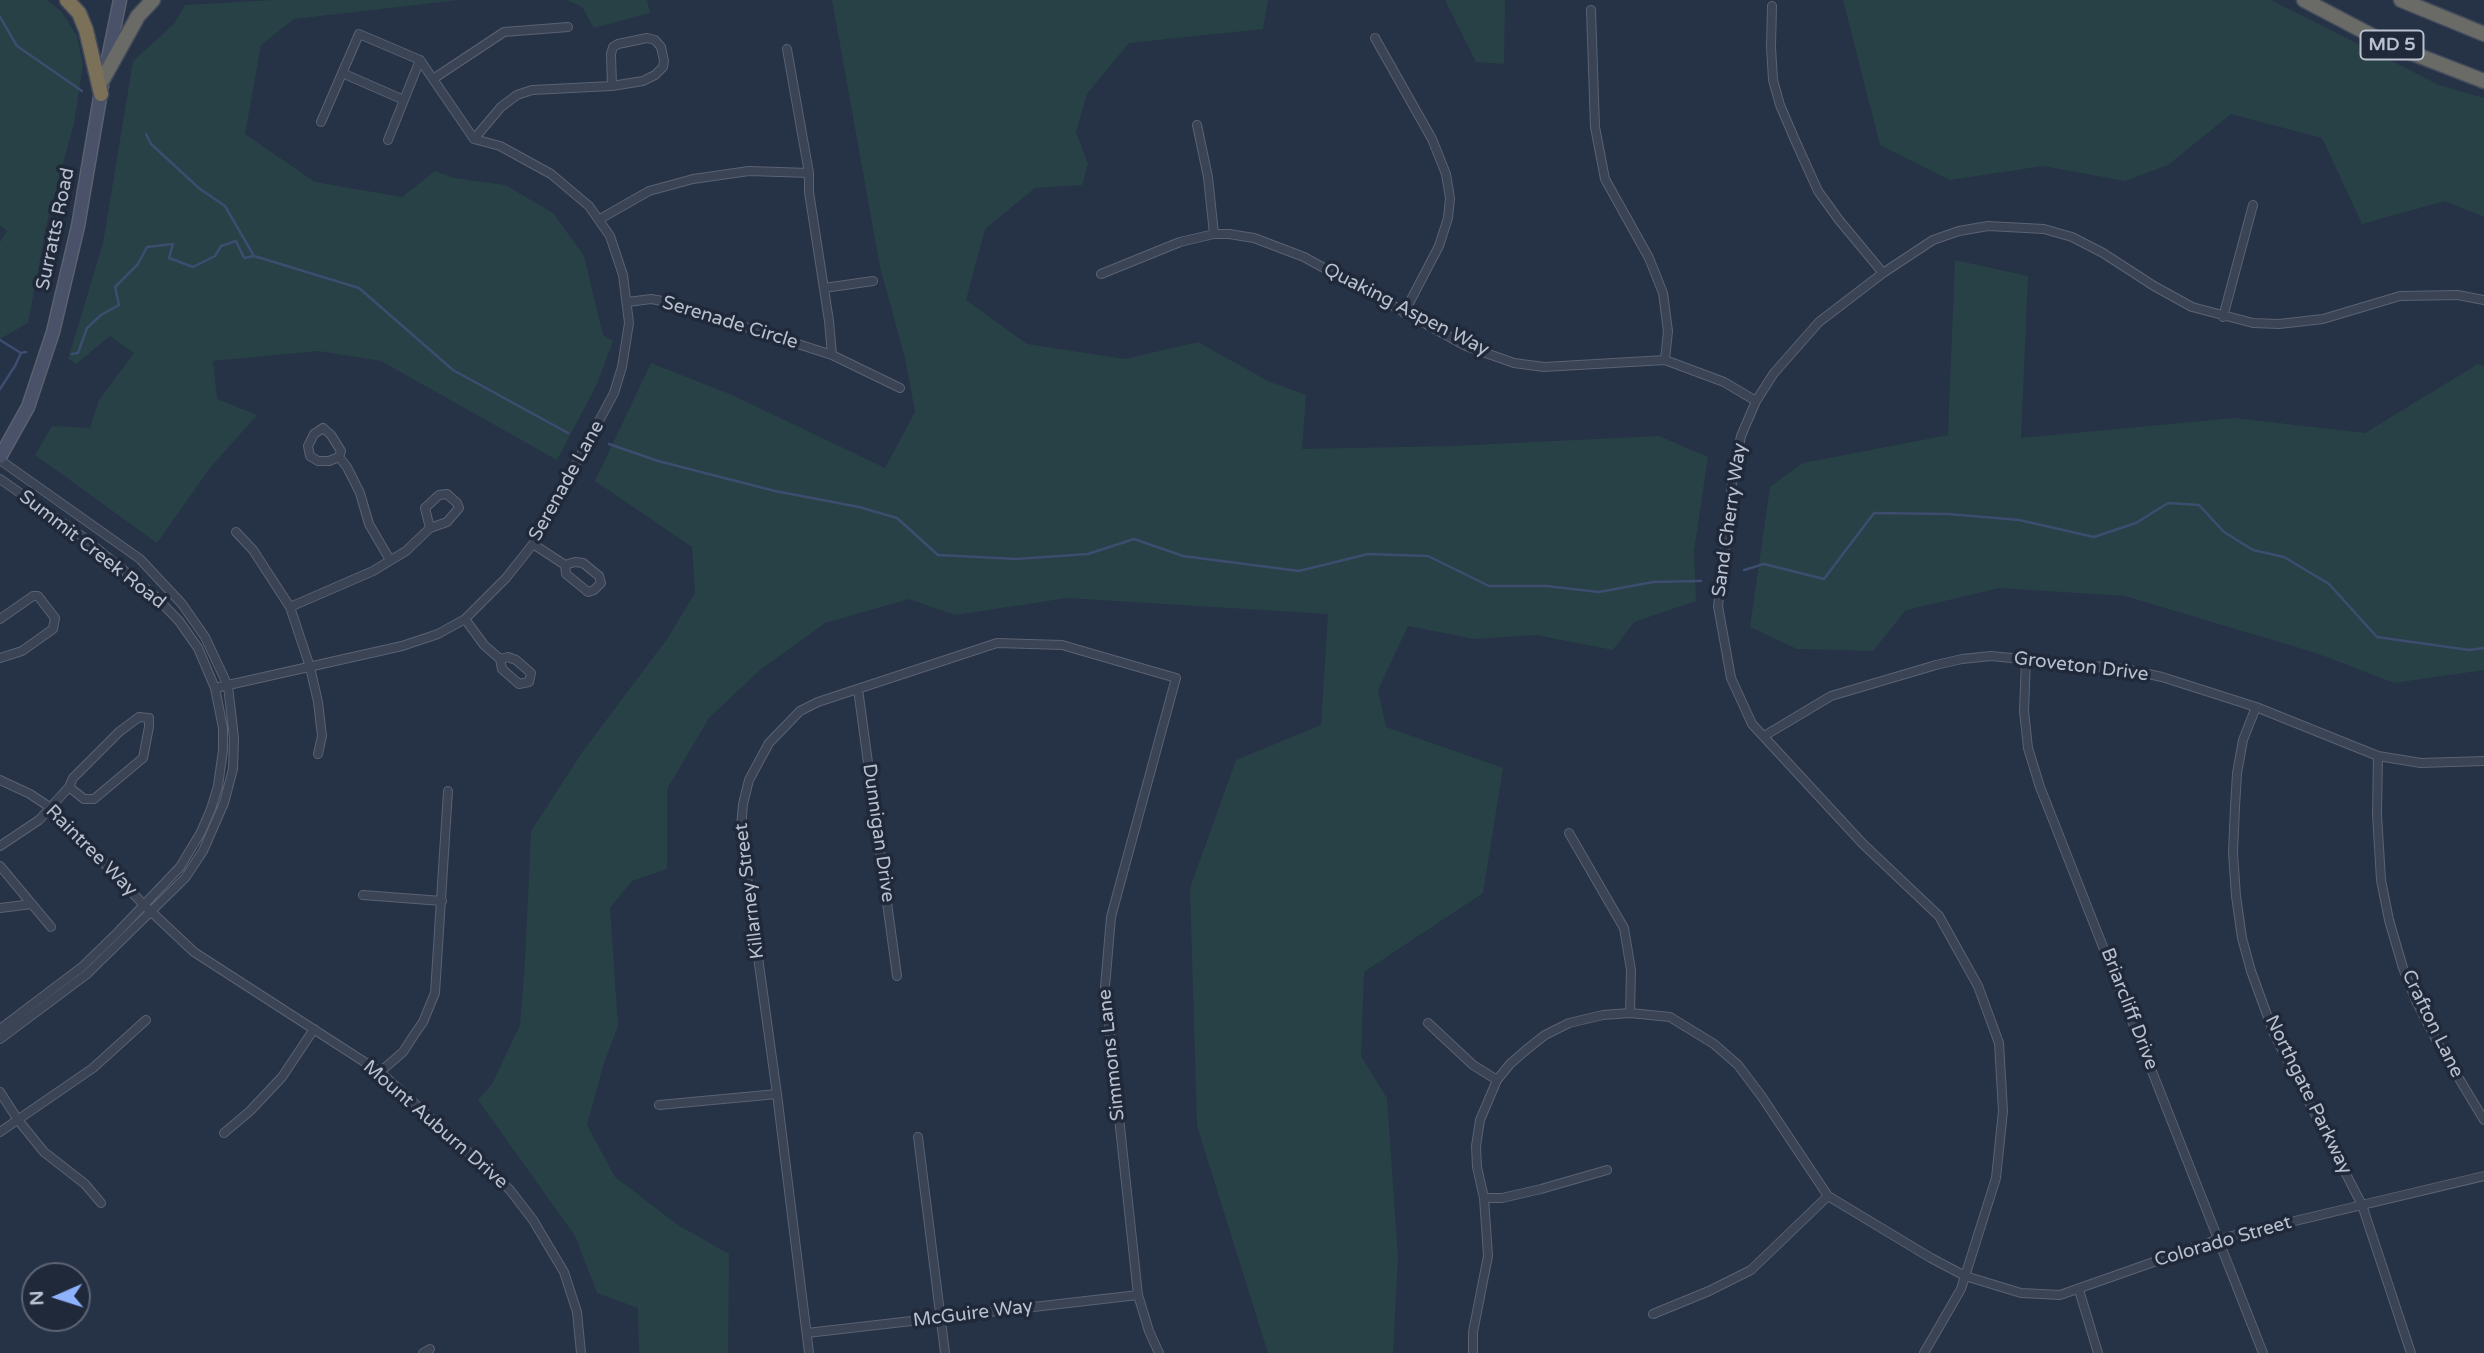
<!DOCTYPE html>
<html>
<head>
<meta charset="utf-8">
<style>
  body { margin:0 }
  #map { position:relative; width:2484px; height:1353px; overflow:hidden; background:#263246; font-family:"Varela Round",sans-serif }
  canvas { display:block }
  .north { position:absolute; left:21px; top:1262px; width:70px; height:70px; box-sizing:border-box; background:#1f293a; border:2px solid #5d6575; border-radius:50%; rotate:267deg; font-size:19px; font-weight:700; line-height:28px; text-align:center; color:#b9c0ce }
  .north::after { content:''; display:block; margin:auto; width:24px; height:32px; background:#8fb2fd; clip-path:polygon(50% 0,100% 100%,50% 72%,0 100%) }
</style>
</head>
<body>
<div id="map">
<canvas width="2484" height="1353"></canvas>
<div class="north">N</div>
</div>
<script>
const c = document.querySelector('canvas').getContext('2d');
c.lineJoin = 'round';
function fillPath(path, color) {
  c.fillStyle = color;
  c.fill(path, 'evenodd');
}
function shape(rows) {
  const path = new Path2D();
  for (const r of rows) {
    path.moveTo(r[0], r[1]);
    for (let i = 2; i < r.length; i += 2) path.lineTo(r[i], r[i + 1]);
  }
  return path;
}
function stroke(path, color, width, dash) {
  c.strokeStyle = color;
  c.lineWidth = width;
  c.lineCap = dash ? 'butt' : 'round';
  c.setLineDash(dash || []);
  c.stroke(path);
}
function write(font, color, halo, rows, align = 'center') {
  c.font = font + ' "Varela Round",sans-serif';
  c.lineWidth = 7;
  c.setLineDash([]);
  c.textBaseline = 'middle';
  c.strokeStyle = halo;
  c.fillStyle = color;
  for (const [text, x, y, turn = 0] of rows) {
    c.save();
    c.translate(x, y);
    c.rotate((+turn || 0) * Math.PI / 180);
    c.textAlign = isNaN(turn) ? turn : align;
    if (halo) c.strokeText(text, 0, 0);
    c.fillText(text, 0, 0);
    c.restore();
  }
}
fillPath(shape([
  [0,0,47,0,61,11,77,36,83,65,74,123,47,223,28,323,0,339,0,242,7,231,0,225],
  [273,0,459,0,294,19,261,45,245,134,315,182,402,197,435,171,454,178,505,185,553,213,584,256,603,335,613,341,597,384,557,460,381,361,318,351,213,361,217,399,257,415,210,468,157,543,35,455,52,426,90,428,99,400,134,353,110,336,76,364,68,359,103,243,133,61,174,24,185,5],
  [567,0,647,0,650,13,594,28,582,7],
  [832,0,1268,0,1263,29,1129,43,1087,94,1076,132,1088,164,1082,185,1035,188,985,229,966,300,1027,344,1125,359,1198,342,1268,381,1306,395,1302,449,1451,446,1659,436,1708,457,1694,551,1696,601,1634,622,1613,650,1536,635,1474,639,1408,626,1378,690,1386,727,1503,768,1483,893,1364,972,1361,1056,1387,1098,1398,1257,1393,1353,1268,1353,1197,1126,1190,888,1236,760,1321,725,1328,614,1067,598,955,615,909,599,825,623,761,669,709,718,667,789,667,869,632,881,610,908,618,1026,603,1066,587,1125,615,1177,678,1225,729,1254,728,1353,639,1353,638,1308,597,1293,575,1236,478,1100,492,1084,520,1025,525,961,531,831,583,751,667,639,695,593,692,547,595,481,651,363,732,395,885,468,915,412,905,358,880,267],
  [1445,0,1505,0,1504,64,1476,62],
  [1843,0,2271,0,2439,85,2484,98,2484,217,2445,201,2362,224,2322,138,2231,114,2168,165,2125,181,2043,166,1950,180,1880,145],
  [1955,260,2028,276,2021,438,2235,418,2365,433,2478,364,2484,367,2484,670,2394,683,2316,653,2125,596,2000,588,1906,610,1873,651,1797,649,1750,627,1770,487,1803,463,1948,435]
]), '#284146');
stroke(shape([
  [0,17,17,46,82,91],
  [146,134,151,144,200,189,225,206,254,256,359,288,453,370,568,433],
  [0,340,21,353,26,352],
  [72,354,78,353,87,328,101,315,119,305,115,287,138,264,147,247,173,244,169,258,193,267,215,256,221,246,236,241,244,258,254,256],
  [0,389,15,366,21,353],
  [609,444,658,461,775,491,859,507,897,518,938,555,1016,559,1088,554,1134,539,1183,556,1299,571,1368,554,1428,556,1489,586,1546,586,1599,592,1653,582,1701,581],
  [1744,570,1764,564,1824,579,1874,513,1948,514,2019,520,2094,537,2136,523,2168,503,2199,505,2224,532,2253,550,2284,557,2329,584,2377,637,2469,650,2484,648]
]), '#3c4d6f', 2.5);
const minor = shape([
  [1772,6,1771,47,1773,80,1780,105,1795,140,1818,191,1839,220,1883,273],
  [1591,10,1595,127,1605,179,1649,258,1663,293,1668,331,1665,360],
  [647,38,655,40,661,47,664,61,663,67,655,75,643,81,612,86,611,54,613,47,618,44,647,38],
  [1375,38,1432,139,1446,174,1450,198,1448,218,1439,246,1404,313],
  [787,49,809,173,809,192,829,321,832,355],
  [342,73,404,100],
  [433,79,504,32,568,27],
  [321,122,359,34,420,60,474,139],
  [1197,125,1208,177,1214,234],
  [474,139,501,107,517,95,532,90,612,86],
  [388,140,420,60],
  [600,219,649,191,693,179,749,171,809,173],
  [1101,274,1180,242,1214,234,1229,234,1254,238,1304,257,1466,346,1514,363,1544,367,1665,360,1724,382,1756,401],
  [824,288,873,281],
  [628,302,651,299,668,302,832,355,900,388],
  [2223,317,2253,205],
  [339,457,329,461,318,461,310,456,308,446,314,434,323,428,331,435,341,451,339,457,347,467,360,493,369,524,390,560],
  [0,460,140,559,182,604,205,637,228,686,234,738,233,769,224,803,203,851,185,878,87,974,0,1039],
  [0,479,83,537,154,595,179,621,198,648,215,688,223,728,223,750,218,786,211,809,201,832,180,867,118,932,82,967,0,1029],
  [236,532,253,550,290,607,310,667,318,702,322,736,318,754],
  [533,544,565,565,566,574,588,592,594,590,601,583,599,576,583,563,575,562,565,565],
  [290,607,373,571,406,551,430,528,447,522,459,508,457,503,447,494,439,495,425,508,430,528],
  [0,619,33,596,38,596,55,618,53,629,22,651,0,658],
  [465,619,484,645,500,659,508,657,516,660,531,673,529,682,519,684,502,669,500,659],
  [2026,659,2024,711,2028,748,2040,787,2263,1353],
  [215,688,402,646,438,634,465,619,506,578,533,544,614,393,622,367,629,323,623,275,610,236,589,206,551,174,500,146,474,139],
  [858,689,897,976],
  [2256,707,2243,740,2237,773,2235,807,2233,853,2236,896,2242,938,2251,971,2274,1034,2362,1205,2411,1353],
  [1764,736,1831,696,1936,665,1962,659,1991,656,2125,669,2162,677,2256,707,2378,756,2421,763,2484,761],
  [2378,756,2377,814,2381,880,2389,920,2403,968,2416,1001,2440,1047,2484,1120],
  [0,780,30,794,51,808,144,905,194,952,380,1072,510,1190,533,1220,564,1272,577,1312,581,1353],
  [1569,833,1624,928,1631,970,1630,1013],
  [0,846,39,820,69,787,73,778,119,732,139,717,149,718,149,727,143,758,94,799,84,799,69,787],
  [0,866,51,927],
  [363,895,442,901],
  [0,908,32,904],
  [1428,1023,1473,1065,1497,1080],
  [380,1072,403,1052,414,1035,423,1022,435,993,448,791],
  [0,1092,18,1120,44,1152,85,1184,101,1203],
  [659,1105,777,1094],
  [0,1132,93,1068,146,1020],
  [224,1133,250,1111,282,1077,314,1029],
  [918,1137,945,1353],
  [1484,1198,1502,1198,1541,1189,1607,1170],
  [2079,1290,2098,1353],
  [1653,1314,1709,1291,1751,1270,1828,1196],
  [807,1333,1138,1295],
  [423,1353,430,1349],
  [809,1353,777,1094,745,863,741,828,743,804,749,780,769,743,800,711,818,702,997,643,1062,645,1176,678,1111,917,1105,987,1138,1295,1149,1331,1159,1353],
  [1473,1353,1473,1332,1488,1256,1484,1198,1477,1167,1476,1146,1480,1120,1497,1080,1510,1064,1526,1050,1545,1035,1569,1023,1603,1015,1630,1013,1670,1017,1714,1044,1738,1065,1762,1097,1828,1196,1931,1258,1965,1276,2021,1293,2060,1295,2219,1239,2484,1176],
  [1924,1353,1961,1289,1996,1178,2003,1111,1999,1043,1978,986,1939,916,1863,844,1752,724,1731,678,1718,606,1732,484,1741,436,1756,401,1774,373,1819,322,1883,273,1933,240,1959,231,1988,226,2044,229,2072,237,2103,253,2154,286,2192,307,2253,323,2279,324,2323,319,2400,296,2458,295,2484,300]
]);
const secondary = shape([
  [106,68,120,0],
  [0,457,28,407,53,332,78,226,102,86]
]);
const trunk = shape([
  [2304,0,2386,43,2484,81],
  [2401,0,2484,34],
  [103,79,138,16,153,0]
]);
const motorway = shape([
  [67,0,79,13,86,30,101,94]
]);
stroke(minor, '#5a6272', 10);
stroke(secondary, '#5a6272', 15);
stroke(trunk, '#434c5c', 17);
stroke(motorway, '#434c5c', 17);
stroke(minor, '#3b4455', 8);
stroke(secondary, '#495268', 12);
stroke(trunk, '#6a6a66', 14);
stroke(motorway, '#7b7058', 14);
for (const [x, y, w] of [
  [2392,45,63]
]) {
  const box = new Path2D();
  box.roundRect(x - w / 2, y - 14.5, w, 29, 5);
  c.fillStyle = '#1f293a';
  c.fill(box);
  stroke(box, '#b9c0ce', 2);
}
write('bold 18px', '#b9c0ce', null, [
  ["MD 5",2392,45]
]);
write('19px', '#b9c0ce', '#1f293a', [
  ["Surratts Road",56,229,-78],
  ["Quaking Aspen Way",1406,310,27],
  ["Serenade Circle",730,323,17],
  ["Serenade Lane",567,481,-61],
  ["Sand Cherry Way",1730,520,-82],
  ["Summit Creek Road",92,550,38],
  ["Groveton Drive",2081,667,7],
  ["Dunnigan Drive",878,833,82],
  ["Raintree Way",91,851,45],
  ["Killarney Street",750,891,-97],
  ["Briarcliff Drive",2129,1009,69],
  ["Crafton Lane",2432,1024,64],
  ["Simmons Lane",1112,1055,-96],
  ["Northgate Parkway",2308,1095,64],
  ["Mount Auburn Drive",435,1125,41],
  ["Colorado Street",2223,1242,-16],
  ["McGuire Way",973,1314,-7]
]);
</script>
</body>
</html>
